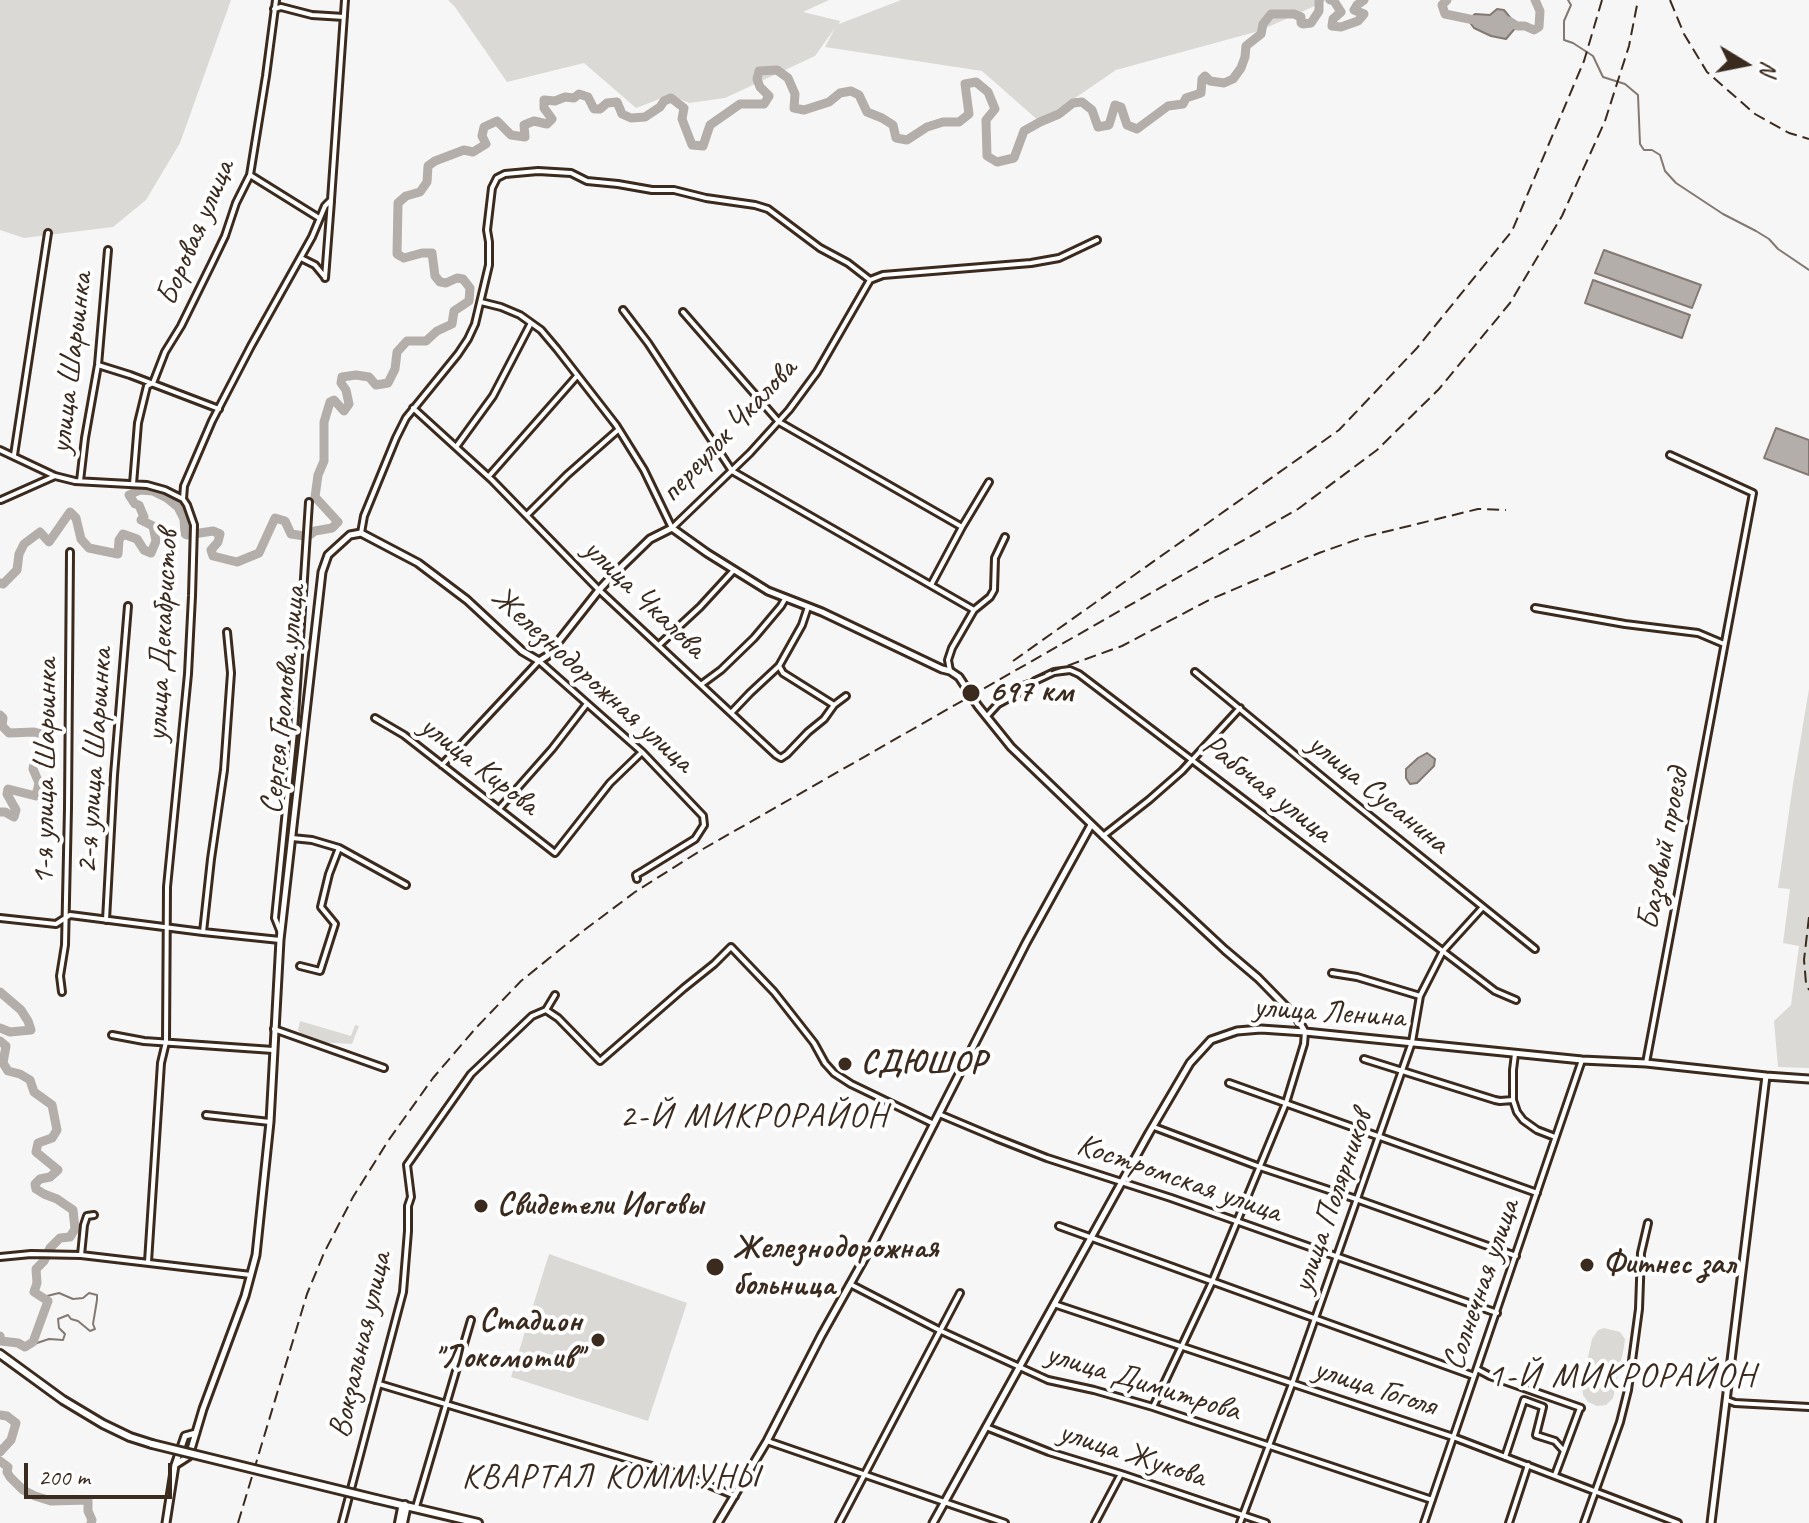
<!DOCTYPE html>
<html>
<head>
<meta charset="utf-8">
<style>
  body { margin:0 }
  #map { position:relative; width:1809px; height:1523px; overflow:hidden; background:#f7f6f6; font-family:Caveat,sans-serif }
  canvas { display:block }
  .north { position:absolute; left:1705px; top:24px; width:80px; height:80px; -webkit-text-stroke:6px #fff; paint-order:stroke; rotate:100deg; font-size:22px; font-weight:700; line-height:32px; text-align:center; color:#3b2a1e }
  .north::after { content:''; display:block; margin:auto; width:28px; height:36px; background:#3b2a1e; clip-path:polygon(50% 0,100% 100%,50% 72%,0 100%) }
  .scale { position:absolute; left:24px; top:1463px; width:148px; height:36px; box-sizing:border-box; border:4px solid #3b2a1e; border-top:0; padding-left:10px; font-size:24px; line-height:28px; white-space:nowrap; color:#3b2a1e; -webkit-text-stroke:6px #fff; paint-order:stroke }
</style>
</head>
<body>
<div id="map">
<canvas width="1809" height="1523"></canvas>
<div class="north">N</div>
<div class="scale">200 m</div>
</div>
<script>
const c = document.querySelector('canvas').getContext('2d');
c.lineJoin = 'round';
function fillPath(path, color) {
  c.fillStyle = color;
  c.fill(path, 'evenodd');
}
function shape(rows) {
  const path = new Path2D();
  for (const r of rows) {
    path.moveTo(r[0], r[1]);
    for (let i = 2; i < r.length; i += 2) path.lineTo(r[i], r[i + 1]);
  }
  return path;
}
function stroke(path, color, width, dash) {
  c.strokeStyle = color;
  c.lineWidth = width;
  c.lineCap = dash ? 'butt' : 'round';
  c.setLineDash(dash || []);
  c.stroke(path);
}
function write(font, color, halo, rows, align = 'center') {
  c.font = font + ' Caveat,sans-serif';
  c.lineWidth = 8;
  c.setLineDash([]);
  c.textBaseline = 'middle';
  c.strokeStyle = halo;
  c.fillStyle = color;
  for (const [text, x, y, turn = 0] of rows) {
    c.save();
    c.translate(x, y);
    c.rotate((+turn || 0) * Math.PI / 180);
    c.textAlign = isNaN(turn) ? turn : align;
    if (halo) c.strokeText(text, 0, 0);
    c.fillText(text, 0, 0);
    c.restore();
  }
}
fillPath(shape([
  [0,0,231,0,180,143,146,200,113,227,24,238,0,230],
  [448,0,829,0,803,12,840,21,839,24,901,0,1328,0,1259,31,1116,70,1040,122,982,71,825,47,835,28,815,56,725,98,689,103,670,95,636,108,584,63,507,82,455,7],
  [1809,689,1809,1068,1778,1067,1774,1021,1791,1005,1799,946,1783,943,1790,889,1778,888,1793,784],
  [300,1021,351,1036,355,1025,359,1026,352,1044,317,1042,307,1039,302,1035,298,1030],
  [549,1254,687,1303,648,1421,511,1377],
  [1604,1328,1620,1332,1625,1339,1624,1347,1613,1398,1606,1405,1597,1406,1588,1402,1583,1395,1582,1384,1592,1339,1598,1330]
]), '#dbd9d6');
const water = shape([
  [1497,9,1504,10,1517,26,1506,39,1491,36,1474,28,1468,20,1475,14,1490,15,1497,9],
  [1604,250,1701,285,1692,308,1595,273,1604,250],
  [1593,280,1690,315,1682,338,1585,303,1593,280],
  [1776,428,1809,440,1809,475,1764,458,1776,428],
  [1427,753,1435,759,1434,766,1417,783,1410,784,1406,778,1406,769,1418,758,1427,753]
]);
fillPath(water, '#b4aeaa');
stroke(water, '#847972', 2);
stroke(shape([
  [1568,0,1571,5,1564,21,1564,40,1573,43,1593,56,1603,77,1625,84,1638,95,1640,144,1644,150,1652,150,1660,155,1665,171,1676,183,1723,214,1756,231,1769,239,1778,249,1809,270],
  [25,1347,49,1339,63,1340,65,1334,59,1328,58,1319,68,1315,71,1319,78,1321,90,1331,95,1329,93,1324,97,1300,97,1295,89,1293,83,1298,73,1299,59,1293,43,1297]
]), '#847972', 2);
stroke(shape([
  [1330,0,1334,1,1341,12,1333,19,1332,26,1341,27,1358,21,1364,14,1354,10,1357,5,1364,0],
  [1447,0,1442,5,1445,14,1479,21],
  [1509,21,1517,26,1525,26,1534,30,1539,27,1540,11,1535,0],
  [308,536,315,531,332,528,338,522,315,497,318,475,324,461,324,422,330,402,334,400,344,411,349,404,346,390,341,383,342,377,356,375,369,377,376,385,388,383,395,369,397,352,407,341,426,341,437,331,452,324,454,311,469,301,470,288,463,279,457,278,446,283,440,282,435,276,432,253,422,253,404,258,397,254,398,203,406,196,420,192,427,182,428,166,435,161,464,150,473,152,486,144,482,136,484,127,497,121,511,135,525,137,524,125,534,121,547,124,552,119,544,108,544,100,555,101,565,97,574,98,579,94,588,97,594,109,600,109,607,103,617,102,622,114,631,118,645,117,660,107,664,101,671,98,684,108,682,119,692,145,703,146,710,125,740,104,764,104,769,96,760,87,757,79,759,71,777,70,788,78,795,94,794,108,804,110,829,102,840,93,851,91,859,95,867,112,882,118,893,125,896,138,907,140,927,127,943,122,959,122,969,114,965,84,976,82,988,92,995,109,986,120,987,156,997,162,1014,158,1024,131,1040,122,1059,114,1073,103,1082,102,1092,110,1098,127,1109,125,1115,105,1121,107,1127,125,1137,129,1168,106,1183,104,1186,98,1201,93,1202,79,1205,76,1210,81,1224,83,1233,79,1241,68,1245,57,1246,46,1261,34,1263,24,1271,14,1294,14,1301,17,1301,23,1303,24,1311,23,1319,11,1319,0],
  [0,583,3,584,17,570,19,554,24,544,40,532,49,542,70,512,76,518,81,539,89,548,118,554,119,540,123,534,137,539,144,550,151,553,156,541,153,526,141,520,144,517,139,505,135,504,129,495,140,490,153,491,167,498,178,507,184,519,185,534,187,535,213,531,220,534,218,542,211,550,213,556,237,562,259,553,275,518,285,521,291,534,305,536],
  [0,715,3,718,2,726,9,733,34,732,46,735,46,743,35,759,33,769,39,783,36,796,8,789,7,794,16,810,14,817,5,812,0,812],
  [0,992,21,1010,28,1021,31,1030,10,1032,0,1028],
  [0,1041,6,1046,3,1063,8,1071,20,1074,30,1080,34,1092,52,1105,57,1130,52,1138,38,1143,36,1152,58,1170,50,1177,40,1179,35,1184,36,1189,44,1194,57,1199,73,1210,75,1229,70,1237,60,1238,50,1248,44,1261,36,1269,37,1283,34,1292,48,1301,33,1342,25,1347,18,1343,1,1341,0,1336],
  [0,1415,7,1416,16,1423,11,1440,0,1452],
  [0,1461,8,1467,7,1472,10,1477,23,1490,35,1496,51,1501,88,1500,88,1511,92,1520,91,1523]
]), '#b4aeaa', 9);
const minor = shape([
  [274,9,281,7,312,15,344,17],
  [250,175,319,218],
  [301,258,315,265,324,276],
  [325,278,331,201],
  [481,302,501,307,520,315,541,330,557,349,616,425,644,470,672,528,750,453,789,410,817,372,870,280,883,275,1031,263,1059,258,1097,240],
  [623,310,648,343,732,471,974,610],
  [683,312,779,422,962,527],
  [98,365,130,375,219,409],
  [413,408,492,480,599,590,776,755,781,758,787,754,808,732,824,719,834,705,846,696],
  [456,447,493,396,531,323],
  [0,450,55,476,75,481,147,485,165,490,183,499],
  [14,455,48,233],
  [489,476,577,376],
  [80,481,85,438,98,365,108,250],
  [133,484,138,423,147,386,153,383,165,352,181,326,212,263,225,236,236,203,250,175,266,76,276,0],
  [1,500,55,476],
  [527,515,567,475,618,430],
  [361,533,364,516,396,438,406,418,458,354,468,339,475,324,489,265,489,242,487,230,492,188,497,178,505,174,538,171,571,173,587,181,618,184,652,190,674,190,706,198,755,205,768,209,820,248,848,263,870,280],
  [931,585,962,527,989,482],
  [1535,608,1625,624,1698,633,1724,644],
  [659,645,700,607,734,570],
  [779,666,783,673,834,705],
  [950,671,948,660,952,648,974,610,990,597,994,590,995,558,1005,537],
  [1195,672,1349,799,1535,949],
  [702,684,721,670,754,638,781,606,785,599],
  [731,713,750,693,779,666,802,625,808,607],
  [987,716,998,704,1024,690,1035,681,1054,672,1070,670,1079,674,1495,991,1516,1000],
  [375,718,404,735,555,853,610,783,641,753],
  [442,765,539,661,642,752,703,816,704,825,695,839,643,871,636,875,637,879],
  [499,809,552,749,586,705],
  [1103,836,1149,800,1182,771,1240,708],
  [292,838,312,840,339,848,406,885],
  [0,918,56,924,70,915,203,932,280,940],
  [106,920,114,775,128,606],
  [203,932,211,859,224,770,231,673,227,632],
  [281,933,275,918,294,731,309,502],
  [300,966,320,971,335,924,321,907,329,874,339,848],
  [1332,973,1357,977,1420,996],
  [62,992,60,976,65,945,68,808,70,552],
  [546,1010,558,1018,600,1061,684,988,714,964,731,947,774,992,814,1043,825,1063,834,1073,851,1084,934,1124],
  [274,1029,384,1068],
  [112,1035,144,1041,273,1050],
  [1364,1059,1495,1100,1500,1101,1513,1100,1517,1112,1523,1120,1537,1130,1555,1137],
  [1646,1063,1753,493,1670,455],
  [1229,1083,1537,1193],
  [1513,1100,1513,1070,1515,1054],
  [939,1114,996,1138,1047,1158,1171,1198,1497,1313],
  [206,1115,270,1122],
  [1154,1127,1260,1167,1356,1199,1516,1256],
  [1059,1226,1474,1376],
  [81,1255,84,1225,87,1216,94,1215],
  [0,1257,31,1254,81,1255,251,1275],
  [148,1262,161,1063,166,1042,167,887,188,674,192,596,194,525,187,505,183,499,184,486,212,421,251,346,312,237,325,206,331,200,345,0],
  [850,1284,939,1330,1048,1380,1094,1390,1153,1407,1432,1500],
  [1054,1304,1453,1437,1678,1523],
  [1477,1369,1490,1376,1581,1408],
  [379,1384,692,1478,735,1496],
  [1727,1400,1735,1403,1809,1407],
  [1153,1407,1212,1282,1286,1103,1304,1044,1305,1032],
  [986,1427,1049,1452,1121,1474,1266,1523],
  [767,1441,1005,1523],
  [1564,1451,1580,1408],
  [1505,1457,1524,1400,1543,1407,1536,1435,1555,1441,1564,1451,1555,1475],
  [416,1507,471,1320],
  [342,1523,403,1292,408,1231,408,1206,411,1197,407,1165,471,1074,532,1016,546,1010,555,995],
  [839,1523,960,1293],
  [1095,1523,1121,1474],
  [1240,1523,1292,1384,1412,1042,1420,996,1443,951,1483,907],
  [1424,1523,1582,1060],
  [1509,1523,1528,1465],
  [1584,1523,1620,1422,1628,1390,1639,1309,1641,1253,1648,1223]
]);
const tertiary = shape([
  [175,1465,189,1456,203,1409,245,1296,256,1255,270,1122,280,940,322,572,328,555,350,535,361,533,418,563,467,600,522,651,539,661,547,656,599,590,613,575,650,539,672,528,707,553,768,591,822,612,942,669,950,671,959,677,978,706,1011,747,1140,871,1225,950,1258,978,1297,1018,1305,1032],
  [166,1523,175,1465,185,1436,196,1433],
  [718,1523,767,1441,821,1336,872,1245,1026,943,1091,825],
  [933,1523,1149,1133,1190,1063,1211,1040,1237,1031,1261,1029,1305,1032,1582,1060,1646,1063,1766,1076,1809,1079],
  [1711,1523,1766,1076]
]);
const secondary = shape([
  [0,1354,63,1400,103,1424,130,1437,152,1444],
  [376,1499,478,1523],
  [399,1523,402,1508,405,1505,406,1509,403,1523]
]);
stroke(minor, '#3b2a1e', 10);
stroke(tertiary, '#3b2a1e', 11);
stroke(secondary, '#3b2a1e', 12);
stroke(minor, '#fff', 4);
stroke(tertiary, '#fff', 5);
stroke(secondary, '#fff', 6);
stroke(shape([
  [1670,0,1684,34,1707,72,1755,114,1789,133,1809,139],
  [1013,661,1339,430,1417,348,1512,231,1584,61,1602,0],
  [1000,690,1122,646,1209,600,1319,553,1364,537,1478,509,1506,510],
  [1809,917,1804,960,1806,983,1809,990],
  [238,1523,307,1294,324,1253,353,1197,388,1141,433,1078,475,1029,521,981,583,931,635,892,703,849,1298,509,1377,450,1439,389,1510,303,1562,216,1605,121,1629,46,1638,0]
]), '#3b2a1e', 2, [12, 6]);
const secondaryBridge = shape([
  [152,1444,376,1499]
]);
stroke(secondaryBridge, '#3b2a1e', 12, []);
stroke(secondaryBridge, '#fff', 6);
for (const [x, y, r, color] of [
  [971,693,10,"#3b2a1e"],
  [845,1064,8,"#3b2a1e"],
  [481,1206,8,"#3b2a1e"],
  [1587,1265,8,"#3b2a1e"],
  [715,1267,10,"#3b2a1e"],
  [598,1340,8,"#3b2a1e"]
]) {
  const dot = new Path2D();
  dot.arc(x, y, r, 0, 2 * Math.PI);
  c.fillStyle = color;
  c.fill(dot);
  stroke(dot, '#fff', 3);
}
write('32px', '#3b2a1e', '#fff', [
  ["Боровая улица",196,233,-67],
  ["улица Шарьинка",72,363,-83],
  ["переулок Чкалова",729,431,-47],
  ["улица Чкалова",644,599,44],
  ["улица Декабристов",163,636,-87],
  ["Железнодорожная улица",592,680,42],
  ["Сергея Громова улица",284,700,-84],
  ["2-я улица Шарьинка",95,761,-86],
  ["улица Кирова",479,766,38],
  ["1-я улица Шарьинка",46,772,-89],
  ["Рабочая улица",1267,789,38],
  ["улица Сусанина",1378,794,39],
  ["Базовый проезд",1664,849,-79],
  ["улица Ленина",1329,1013,4],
  ["Костромская улица",1179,1179,19],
  ["улица Полярников",1333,1202,-71],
  ["Солнечная улица",1482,1285,-71],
  ["Вокзальная улица",361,1345,-77],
  ["улица Димитрова",1143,1383,17],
  ["улица Гоголя",1375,1388,18],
  ["улица Жукова",1132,1455,18]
]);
write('bold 32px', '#3b2a1e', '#fff', [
  ["697 км",989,693],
  ["СДЮШОР",861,1064],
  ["Свидетели Иоговы",497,1206],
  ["Железнодорожная",733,1249],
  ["больница",733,1286],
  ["Фитнес зал",1603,1265],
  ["Стадион",582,1322,"right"],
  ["\"Локомотив\"",582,1359,"right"]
], 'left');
c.letterSpacing = '2px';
write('34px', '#3b2a1e', '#fff', [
  ["2-Й МИКРОРАЙОН",754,1117],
  ["1-Й МИКРОРАЙОН",1622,1377],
  ["КВАРТАЛ КОММУНЫ",611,1478]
]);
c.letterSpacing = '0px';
</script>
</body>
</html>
